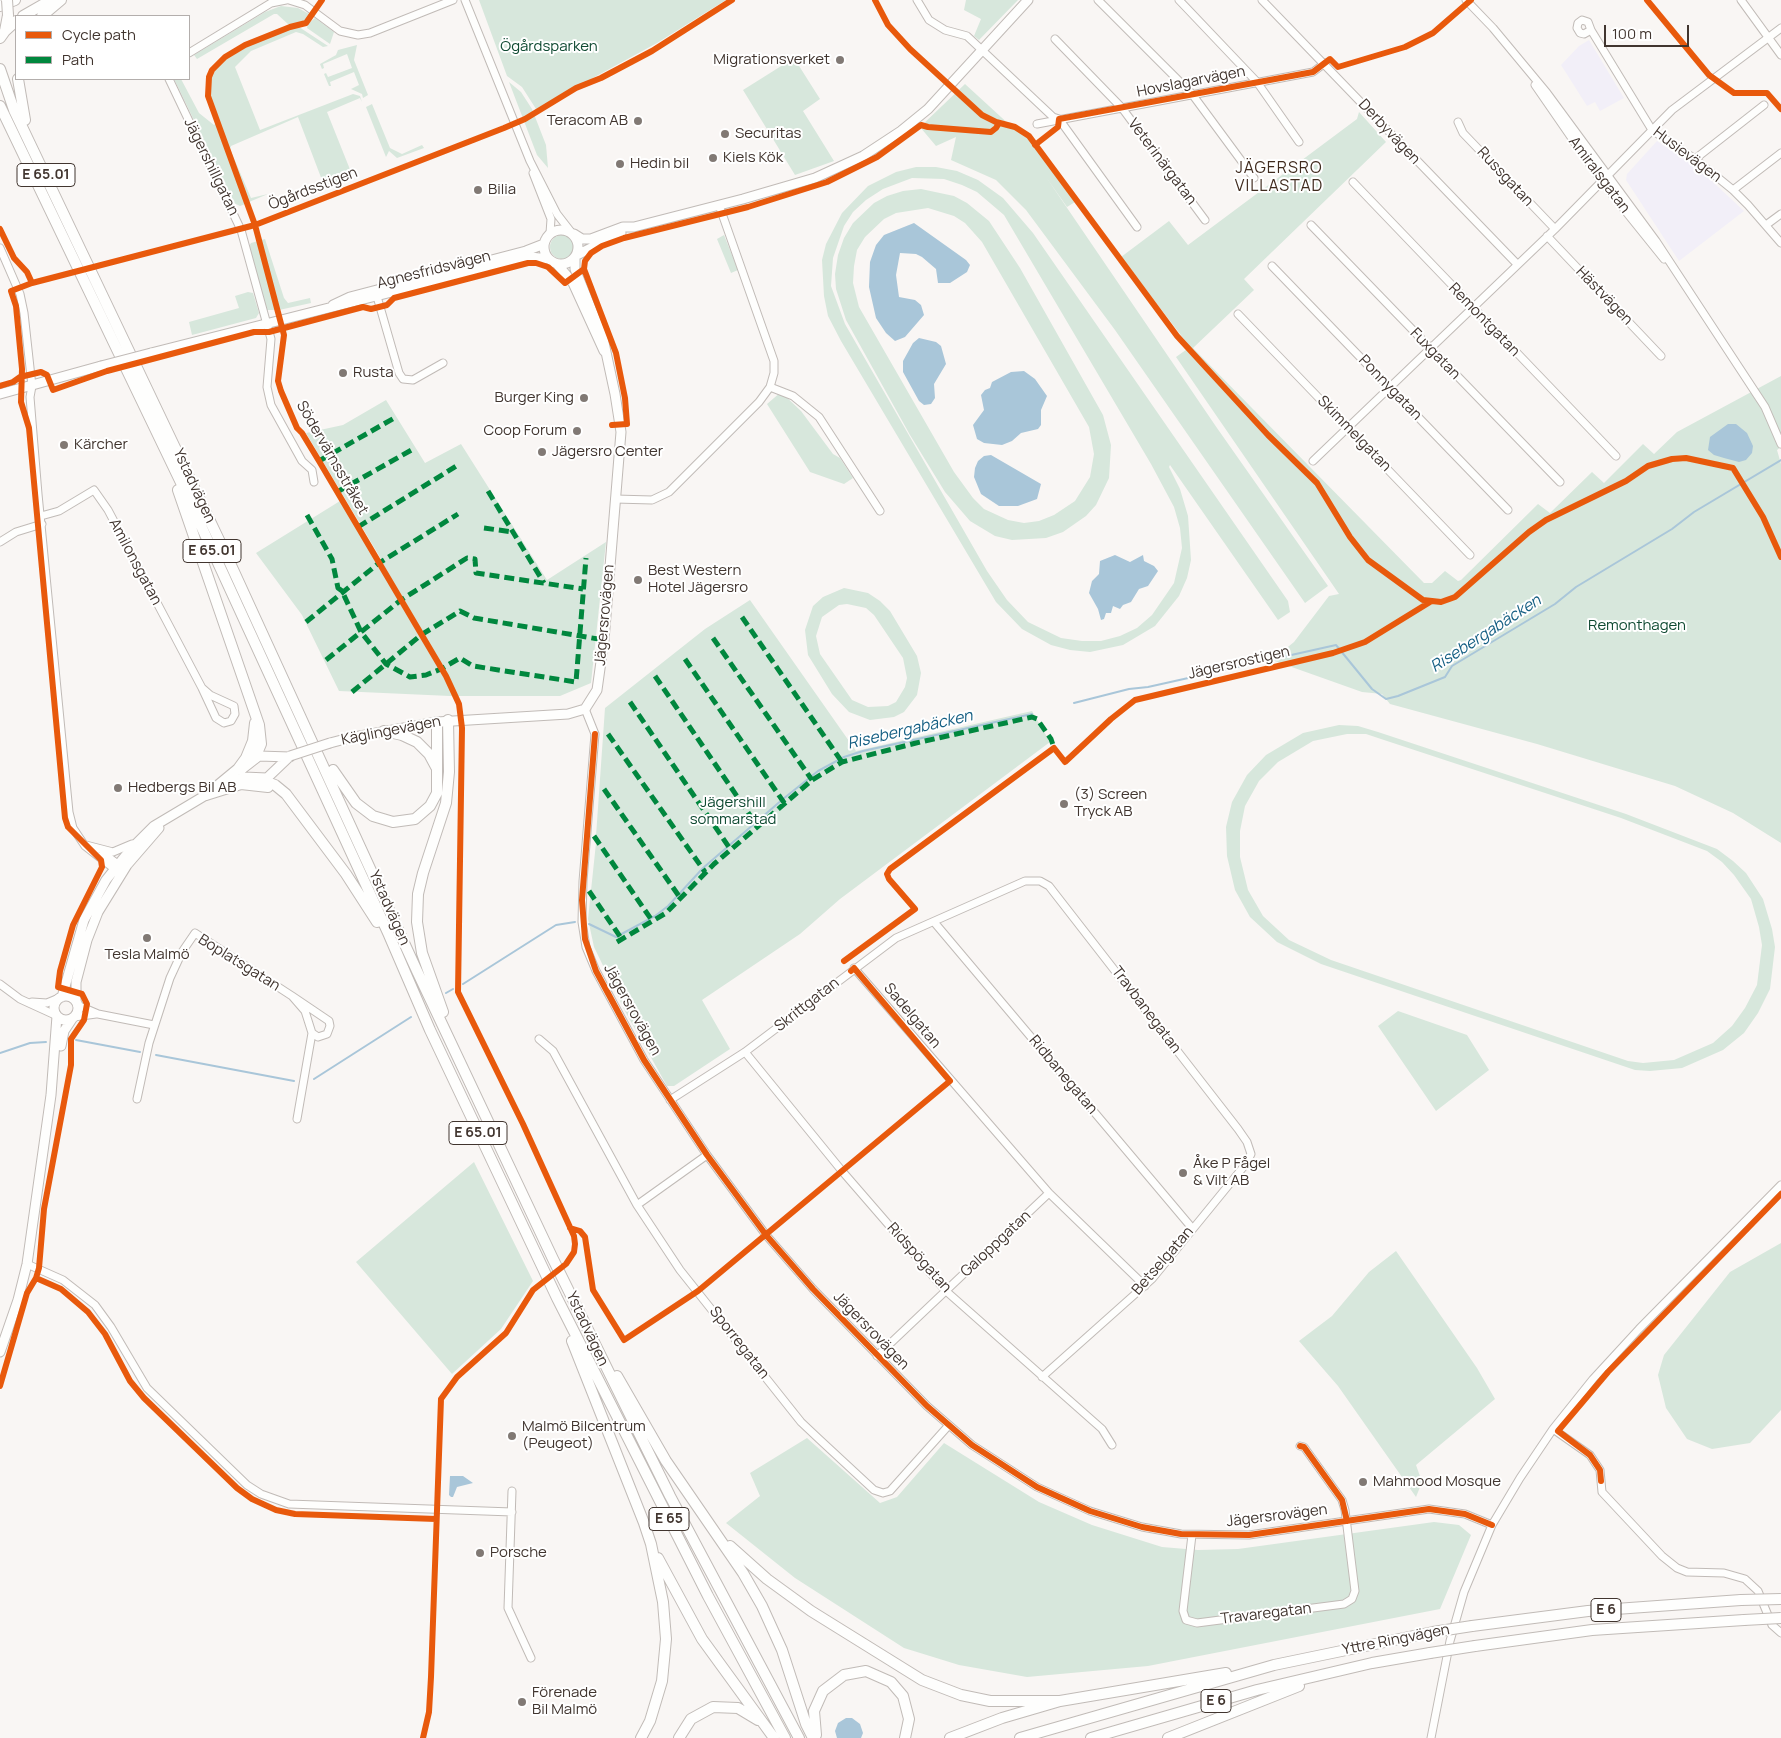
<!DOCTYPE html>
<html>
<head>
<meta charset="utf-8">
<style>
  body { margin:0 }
  #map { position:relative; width:1781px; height:1738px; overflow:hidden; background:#f9f6f4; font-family:Manrope,sans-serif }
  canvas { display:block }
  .legend { position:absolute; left:15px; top:15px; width:175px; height:65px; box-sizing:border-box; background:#fff; border:1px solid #b3aeac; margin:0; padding:6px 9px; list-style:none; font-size:15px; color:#41352f }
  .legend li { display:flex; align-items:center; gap:10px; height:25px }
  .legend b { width:25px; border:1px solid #b3aeac }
  .scale { position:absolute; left:1604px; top:25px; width:85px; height:22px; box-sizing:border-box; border:2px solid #41352f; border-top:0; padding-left:6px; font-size:15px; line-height:18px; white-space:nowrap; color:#41352f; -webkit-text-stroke:4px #fff; paint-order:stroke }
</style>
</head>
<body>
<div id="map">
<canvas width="1781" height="1738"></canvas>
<ul class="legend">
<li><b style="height:6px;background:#e8590c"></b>Cycle path</li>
<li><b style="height:6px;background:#00873e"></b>Path</li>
</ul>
<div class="scale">100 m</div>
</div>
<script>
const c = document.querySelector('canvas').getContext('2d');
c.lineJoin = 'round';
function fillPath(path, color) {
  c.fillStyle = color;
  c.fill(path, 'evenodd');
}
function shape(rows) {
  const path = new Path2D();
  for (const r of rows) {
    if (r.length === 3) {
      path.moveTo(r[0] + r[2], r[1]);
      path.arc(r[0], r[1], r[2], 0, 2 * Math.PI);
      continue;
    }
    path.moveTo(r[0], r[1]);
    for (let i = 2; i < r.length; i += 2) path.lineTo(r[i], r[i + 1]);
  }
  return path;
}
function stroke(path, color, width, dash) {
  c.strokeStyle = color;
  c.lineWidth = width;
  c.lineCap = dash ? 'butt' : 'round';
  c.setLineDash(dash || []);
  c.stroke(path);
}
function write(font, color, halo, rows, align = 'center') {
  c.font = font + ' Manrope,sans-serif';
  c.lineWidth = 4;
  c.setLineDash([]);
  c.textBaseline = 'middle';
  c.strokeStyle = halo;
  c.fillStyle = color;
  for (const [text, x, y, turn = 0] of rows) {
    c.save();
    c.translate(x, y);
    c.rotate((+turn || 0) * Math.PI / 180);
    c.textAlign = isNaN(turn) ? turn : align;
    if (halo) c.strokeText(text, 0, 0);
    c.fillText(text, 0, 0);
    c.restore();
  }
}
fillPath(shape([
  [1589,40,1624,98,1600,111,1595,102,1587,106,1561,65,1579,46],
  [1657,141,1699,169,1744,211,1679,261,1626,180,1627,174]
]), '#f2eff8');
fillPath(shape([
  [479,0,726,0,657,43,536,109,522,87,507,76],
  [966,0,1018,0,979,40,974,36,981,19,964,10],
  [281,6,298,8,311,15,306,21,289,25,277,14,274,14,197,59,194,55,265,12],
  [315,18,334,32,330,44,307,28,308,24],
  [299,27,328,46,323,47,303,34,296,32,251,51,235,67,260,130,353,94,360,96,362,102,360,98,327,112,353,177,325,188,298,117,231,146,230,149,251,198,268,194,249,202,210,96,210,77,221,62,246,46,287,29],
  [357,45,354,60,368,95,363,98,362,94,351,89,359,85,354,72,330,82,331,86,329,86,324,74,326,73,328,77,352,68,347,54,323,64,324,68,322,69,320,64,336,55,338,50],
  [794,58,820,99,803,111,834,161,795,175,743,90],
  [174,79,181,79,199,113,214,125,216,123,245,204,240,206,234,203],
  [509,82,521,92,532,109,546,145,548,168,537,155],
  [965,84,1013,128,1029,139,1075,202,1067,207,1046,177,1217,428,1328,586,1305,603,1115,330,1026,210,996,180,951,160,956,137,936,146,920,127],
  [372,104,390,148,402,154,422,145,424,148,397,158,389,151,386,157,366,107],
  [1359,112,1386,142,1244,279,1254,290,1193,348,1424,583,1432,583,1445,571,1458,581,1461,580,1538,504,1550,513,1592,472,1604,483,1643,444,1654,454,1677,432,1781,376,1781,447,1777,450,1781,464,1781,843,1733,813,1675,786,1537,744,1390,704,1382,694,1362,692,1272,660,1294,642,1329,596,1339,594,1176,357,1190,347,1121,257,1169,221,1188,245,1357,119],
  [916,167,936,167,957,171,978,180,1003,198,1033,233,1288,601,1290,612,1278,620,1170,465,1169,467,1180,489,1188,516,1191,560,1187,578,1179,596,1155,626,1123,645,1090,652,1070,650,1051,645,1022,629,996,602,841,341,828,316,824,296,822,260,826,244,842,213,868,186,896,172],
  [912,178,944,179,962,185,977,192,1004,215,1151,464,1174,507,1180,528,1182,548,1174,583,1152,615,1137,628,1120,636,1101,641,1082,641,1061,638,1028,622,1007,600,987,571,845,324,831,286,833,258,844,226,853,212,866,200,883,189],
  [921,189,954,196,967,203,989,221,1020,268,1103,415,1111,445,1109,478,1096,505,1086,516,1063,532,1046,538,1012,540,995,536,970,521,945,492,910,435,846,320,836,289,835,274,838,255,844,238,853,223,874,203,887,196,903,191],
  [928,208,954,216,965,223,982,242,1089,427,1094,454,1090,477,1075,501,1054,515,1039,521,1024,523,1008,520,984,509,973,498,954,472,859,307,853,283,854,266,857,250,865,237,884,219,896,213],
  [562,247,12],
  [724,235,738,270,731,273,717,239],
  [265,239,284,298,288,303,310,298,311,303,279,310,261,240],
  [258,241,276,310,266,310,249,246,251,243],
  [248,292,253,293,259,313,256,318,192,335,189,322,239,308,235,296],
  [781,392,801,411,833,454,840,458,853,478,844,484,810,472,767,404],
  [386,400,425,463,461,444,547,580,606,542,591,683,560,696,450,696,339,691,302,615,256,553,340,501,376,562,381,559,306,433,343,425],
  [844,588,868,593,880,601,890,611,917,656,921,673,917,695,904,712,894,717,870,720,849,712,832,694,808,655,805,630,813,606,823,597],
  [847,604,866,608,874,615,903,658,907,678,905,687,896,702,888,706,868,707,852,700,820,654,816,636,822,617,839,605],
  [750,600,856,751,1032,711,1050,742,840,899,800,934,702,1000,730,1049,674,1086,667,1086,625,1011,594,947,588,919,596,843,599,842,596,836,605,708,705,629],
  [1339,725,1358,726,1378,732,1626,814,1717,849,1733,861,1746,873,1763,899,1772,929,1775,947,1770,989,1758,1013,1744,1033,1723,1050,1682,1068,1650,1071,1635,1070,1321,964,1277,942,1250,917,1235,890,1227,856,1226,827,1232,802,1247,775,1266,755,1303,733],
  [1347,734,1366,734,1384,740,1621,818,1707,851,1722,862,1734,875,1751,899,1759,927,1762,945,1757,985,1745,1008,1732,1026,1713,1043,1674,1060,1643,1063,1628,1061,1331,960,1289,940,1263,916,1248,890,1240,857,1240,831,1245,806,1259,781,1278,762,1313,741],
  [1398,1011,1467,1035,1489,1070,1436,1111,1378,1026],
  [474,1162,533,1281,501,1329,452,1374,356,1262],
  [1781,1243,1781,1410,1750,1443,1712,1449,1687,1439,1666,1408,1658,1375,1664,1355,1730,1272],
  [1396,1251,1477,1368,1495,1399,1416,1465,1422,1482,1416,1497,1338,1386,1299,1341,1332,1316,1369,1272],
  [807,1438,880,1503,897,1497,944,1443,1039,1502,1092,1525,1162,1547,1198,1550,1238,1549,1434,1522,1459,1525,1471,1535,1440,1609,1148,1666,1027,1677,959,1665,904,1648,795,1578,726,1523,760,1496,750,1473]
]), '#d7e7dc');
fillPath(shape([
  [914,223,966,260,970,265,967,272,950,283,938,283,936,269,922,257,916,254,900,253,896,275,899,297,915,300,921,305,924,315,905,337,895,341,886,333,876,318,869,287,870,262,876,245,884,235],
  [919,338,936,342,941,346,946,364,934,384,935,398,931,404,924,405,919,401,903,372,903,361,913,343],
  [1024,371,1035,379,1047,396,1041,410,1041,425,1038,429,1021,433,1012,441,1002,445,984,443,977,439,973,425,984,410,981,395,985,390,990,388,992,382,1011,372],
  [1728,424,1736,424,1747,433,1753,446,1752,453,1746,460,1739,462,1724,458,1714,455,1708,450,1710,437],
  [991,455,1041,484,1037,499,1018,506,999,506,981,494,974,477,975,468,978,461,984,456],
  [1115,555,1130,562,1143,555,1144,561,1154,566,1158,571,1148,586,1139,589,1131,602,1123,605,1120,609,1113,606,1111,613,1106,613,1104,619,1101,620,1098,609,1089,593,1092,581,1099,574,1100,561],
  [450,1476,463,1476,473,1483,457,1487,453,1497,451,1497,449,1495],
  [846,1718,852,1718,860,1724,863,1733,861,1738,837,1738,835,1731,838,1723]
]), '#a9c6d9');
stroke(shape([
  [1074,703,1129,689,1148,687,1336,645,1372,689,1386,699,1398,696,1445,677,1452,666,1555,604,1576,587,1672,529,1694,512,1781,460],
  [589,924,616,937,655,916,668,906,703,868,783,799,818,771,844,757,863,751,1032,714],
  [463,984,556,925,575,922],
  [446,993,453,989],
  [76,1040,140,1052],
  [0,1053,30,1043,46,1042],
  [156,1055,294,1081],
  [314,1079,411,1017]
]), '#a9c6d9', 2);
const minor = shape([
  [289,0,305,5,340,31,358,35,370,33,453,0],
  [465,0,530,161,557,214,571,232],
  [917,0,929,20,945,30,967,36,1053,117,1059,119,1137,227],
  [1098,0,1192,94,1254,178],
  [1179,0,1257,82,1299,142],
  [1262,0,1517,264],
  [1466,0,1493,28,1547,93,1656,241,1765,407,1781,444],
  [1741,0,1781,55],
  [1591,30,1584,34,1580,33,1577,28,1578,23,1582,20,1588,22,1591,30,1652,130,1695,159,1733,190,1748,205,1781,243],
  [1055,39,1122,108,1205,220],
  [189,53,271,3,286,0],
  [169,79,241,230,271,339,267,387,271,405,302,461,312,470,314,482],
  [1535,85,1602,182,1664,259],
  [1458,122,1463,133,1555,229],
  [1037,124,1313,72,1325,63],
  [1695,159,1764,105],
  [533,173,551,219,550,233],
  [1353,182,1616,456],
  [1733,190,1781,153],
  [1311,225,1560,482],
  [1766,225,1781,214],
  [1547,236,1661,356],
  [0,248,20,294,24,313,32,386,30,397,38,494,69,812,73,828,85,846,117,871],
  [1272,266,1508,510],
  [376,293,399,373,403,379,413,380,443,363],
  [1238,314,1470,555],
  [770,387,793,396,819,417,880,511],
  [1313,461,1555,229,1672,110,1781,28],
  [615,499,652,500,669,492,759,402,770,387,774,373,774,361,719,205],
  [41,516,59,511,94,490,108,510,202,688,216,718,224,723,231,721,235,714,234,706,210,695,202,688],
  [0,542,16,532,42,524],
  [585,709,595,734,583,881,582,922,586,947,596,971,644,1060,707,1155,766,1235,813,1289,927,1406,972,1445,1037,1487,1090,1511,1142,1527,1181,1534,1249,1535,1429,1509,1465,1514,1492,1525],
  [86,845,113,852,132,844],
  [103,853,122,867],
  [934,922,1192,1228],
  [854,968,1049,1193,1145,1286],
  [0,984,20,999,55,1015],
  [32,1002,47,1003,59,998],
  [77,1005,98,1014,154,1025],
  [74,1017,96,1014],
  [539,1039,553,1051,637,1205,680,1270,801,1422,819,1439,874,1490,883,1493,890,1491,949,1425],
  [745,1052,842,1171,946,1291,1102,1429,1112,1445],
  [137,1099,149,1043,170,978,182,952,195,933,292,996,305,1011,312,1033,318,1037,327,1034,330,1026,329,1021,292,996],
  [670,1100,745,1052,896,938,1025,881,1040,881,1049,886,1238,1129,1247,1142,1251,1154,1245,1165,1152,1279,1042,1377],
  [297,1119,312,1033],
  [637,1205,707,1155],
  [27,1264,63,1280,95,1305,111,1327,147,1388,247,1485,261,1494,289,1504,512,1512],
  [877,1356,1049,1193],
  [1553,1429,1590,1455,1600,1470,1602,1492,1662,1556,1677,1568,1687,1572,1724,1573,1745,1579,1758,1591,1772,1625,1781,1633],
  [512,1491,508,1608,531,1658],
  [1192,1535,1183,1611,1186,1620,1197,1623,1344,1604,1352,1599,1355,1591,1345,1510,1342,1500,1304,1447,1300,1446],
  [1431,1738,1450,1641,1464,1592,1492,1525,1520,1478,1553,1429,1593,1379,1639,1329,1781,1185]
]);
const major = shape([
  [561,247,17],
  [574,234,582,239,591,239,623,227,634,227,743,199,815,178,863,156,901,131,928,109,1028,0],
  [577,255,621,233],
  [557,264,573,283,604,351],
  [333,305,350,297,526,251,544,244],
  [151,353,530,257,549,259],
  [0,394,101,366],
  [330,743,349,738,437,722,568,714,585,709,597,690,604,640,621,432,615,394,603,338,575,269,575,258],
  [241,770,259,756,290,757],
  [225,785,244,777,267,778,289,757],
  [66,1008,12],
  [62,997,84,920,106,880,130,850,154,826,211,792],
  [76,1001,76,982,87,940,98,912,127,865,159,828],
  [61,1046,64,1031,72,1019],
  [0,1352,18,1300,27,1264,51,1095,57,1016]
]);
const highway = shape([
  [0,6,15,0],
  [23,16,51,0],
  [42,16,61,0],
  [5,31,16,21],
  [0,38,5,31,8,15],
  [0,69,14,110,230,563,417,971,553,1259,670,1496,799,1738],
  [18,79,25,120],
  [0,106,185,491,389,935,430,1030,557,1298,708,1596,785,1738],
  [178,490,259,725,261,744,255,758],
  [384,731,402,735,417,742,429,754,436,767],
  [333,770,356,803,373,816,393,822,415,819,430,806,437,793,437,722],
  [259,779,275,785,286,794,346,874,377,922],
  [215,788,238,769,246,758,253,741,255,723],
  [206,795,241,784,268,787],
  [443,1012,422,953,417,922,418,894,423,873,446,803,449,772,448,720],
  [572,1341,644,1523,651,1544,663,1602,666,1639,662,1681,650,1721,641,1738],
  [617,1376,666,1461,743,1573,762,1606,782,1650,806,1724,813,1738],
  [730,1546,767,1579,811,1611,922,1680,961,1695,990,1701,1060,1701],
  [658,1558,702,1639,774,1738],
  [1472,1626,1588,1611,1741,1600],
  [1475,1646,1592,1630,1744,1620],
  [816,1735,814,1711,823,1691,844,1675,866,1671,891,1682,903,1696,909,1719,905,1738],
  [679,1738,691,1719,713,1707,738,1708,758,1720],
  [950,1738,1002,1718,1060,1701,1226,1673],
  [1020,1738,1274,1665,1433,1632],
  [1091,1738,1257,1690,1372,1663,1430,1653],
  [1168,1738,1299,1686]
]);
stroke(minor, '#c1bbb7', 9);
stroke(major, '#c1bbb7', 11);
stroke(highway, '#c1bbb7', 12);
stroke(minor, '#fefefd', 7);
stroke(major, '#fefefd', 9);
stroke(highway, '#fefefd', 10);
const majorBridge = shape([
  [101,366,151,353],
  [290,756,330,743]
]);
const highwayBridge = shape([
  [7,0,8,15],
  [1741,1600,1781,1599],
  [1744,1620,1781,1618],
  [1433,1632,1472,1626],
  [1430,1653,1475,1646]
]);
stroke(majorBridge, '#c1bbb7', 11, []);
stroke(highwayBridge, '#c1bbb7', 12, []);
stroke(majorBridge, '#fefefd', 9);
stroke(highwayBridge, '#fefefd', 10);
stroke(shape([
  [319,461,396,417],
  [488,491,544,583],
  [337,492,415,448],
  [307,515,332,559,338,588,342,591,361,632,386,664,410,677,426,675,441,669,460,658,473,666,576,682,586,558],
  [358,527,458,465],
  [484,528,513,532],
  [742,617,842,762],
  [306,622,379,563,458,514],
  [713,638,812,780],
  [685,659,785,804],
  [326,660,401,600,467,558,475,559,476,573,583,589],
  [655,676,758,827],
  [352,692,421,635,460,611,474,618,604,640],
  [630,702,731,850],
  [608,734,705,872],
  [604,789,681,899],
  [594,836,653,922],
  [589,891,621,938],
  [617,942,666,913,714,864,812,780,842,762,916,743,1032,717,1037,719,1051,739,1054,748]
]), '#00873e', 5, [10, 5]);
stroke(shape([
  [322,0,306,23,290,27,245,45,225,57,212,70,209,77,208,96,255,225,284,335,278,381,281,391,297,428,302,433,319,461,446,676,459,704,462,728,458,992,523,1124,574,1236,575,1244,574,1252,566,1264,533,1290,506,1333,457,1377,441,1399,431,1677,429,1712,423,1738],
  [875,0,888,25,910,49,982,115,996,122,1015,127,1029,136,1177,336,1268,435,1317,483,1350,537,1368,560,1423,600,1441,602,1455,597,1529,532,1546,520,1626,481,1648,466,1672,459,1686,458,1733,468,1763,517,1781,557],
  [1647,0,1709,75,1734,93,1767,93,1781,109],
  [1035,145,1058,127,1059,119,1313,72,1330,59,1338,67,1405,47,1433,33,1471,0],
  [0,229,14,258,27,272,32,283],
  [0,386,13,382,20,377,41,372,47,375,53,390,107,371,254,332,269,332,363,307,371,309,387,305,394,298,528,263,536,263,548,267,565,283,584,269],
  [612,425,627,424,625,398,616,353,584,269,585,261,591,253,602,246,624,238,748,207,827,182,877,157,921,125,928,127,991,132,996,128,999,123],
  [595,734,582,900,585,939,596,971,644,1060,707,1155,766,1235,813,1289,927,1406,972,1445,1037,1487,1090,1511,1142,1527,1181,1534,1249,1535,1429,1509,1465,1514,1492,1525],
  [844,961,915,909,889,879,887,874,890,869,1054,748,1065,762,1111,719,1135,700,1333,653,1365,642,1430,602],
  [570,1228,580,1231,585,1237,593,1290,624,1340,698,1291,950,1081,854,968,851,971],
  [36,1278,61,1289,88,1312,105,1334,130,1381,144,1398,237,1488,252,1499,276,1510,295,1514,436,1519],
  [0,1386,27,1293,36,1278,39,1268,44,1209,71,1065,71,1039,84,1020,87,1004,82,994,58,987,60,971,73,925,102,867,101,860,68,827,65,818,29,428,21,402,22,369,16,306,11,291,32,283,255,225,504,128,525,119,576,88,601,78,652,51,732,0],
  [1300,1446,1304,1447,1342,1500,1347,1521],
  [1601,1481,1600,1470,1590,1455,1558,1431,1608,1372,1781,1194]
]), '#e8590c', 6);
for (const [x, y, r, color] of [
  [840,60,5,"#817974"],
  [638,121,5,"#817974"],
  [725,134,5,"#817974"],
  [713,158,5,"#817974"],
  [620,164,5,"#817974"],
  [478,190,5,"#817974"],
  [343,373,5,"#817974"],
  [584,398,5,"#817974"],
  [577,431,5,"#817974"],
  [64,445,5,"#817974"],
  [542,452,5,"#817974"],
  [638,580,5,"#817974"],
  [118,788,5,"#817974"],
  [1064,804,5,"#817974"],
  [147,938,5,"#817974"],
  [1183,1173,5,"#817974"],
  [512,1436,5,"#817974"],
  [1363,1482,5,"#817974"],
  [480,1553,5,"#817974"],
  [522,1702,5,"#817974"]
]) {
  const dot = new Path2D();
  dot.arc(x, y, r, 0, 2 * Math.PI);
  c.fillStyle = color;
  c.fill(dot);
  stroke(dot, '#fff', 2);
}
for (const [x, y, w] of [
  [46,175,58],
  [212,551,58],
  [478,1133,58],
  [669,1519,40],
  [1606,1610,30],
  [1216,1701,30]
]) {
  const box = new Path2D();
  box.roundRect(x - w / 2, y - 11.5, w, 23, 4);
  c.fillStyle = '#fff';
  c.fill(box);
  stroke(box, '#41352f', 1);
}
write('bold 14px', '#41352f', null, [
  ["E 65.01",46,175],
  ["E 65.01",212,551],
  ["E 65.01",478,1133],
  ["E 65",669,1519],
  ["E 6",1606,1610],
  ["E 6",1216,1701]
]);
write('15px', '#0f4a32', '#fff', [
  ["Ögårdsparken",549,47],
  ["Remonthagen",1637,626],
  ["Jägershill",733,803],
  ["sommarstad",733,820]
]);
write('15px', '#41352f', '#fff', [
  ["Migrationsverket",830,60,"right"],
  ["Teracom AB",628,121,"right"],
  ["Securitas",735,134],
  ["Kiels Kök",723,158],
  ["Hedin bil",630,164],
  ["Bilia",488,190],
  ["Rusta",353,373],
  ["Burger King",574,398,"right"],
  ["Coop Forum",567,431,"right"],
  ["Kärcher",74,445],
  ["Jägersro Center",552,452],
  ["Best Western",648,571],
  ["Hotel Jägersro",648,588],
  ["Hedbergs Bil AB",128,788],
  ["(3) Screen",1074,795],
  ["Tryck AB",1074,812],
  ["Tesla Malmö",147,955,"center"],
  ["Åke P Fågel",1193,1164],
  ["& Vilt AB",1193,1181],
  ["Malmö Bilcentrum",522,1427],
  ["(Peugeot)",522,1444],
  ["Mahmood Mosque",1373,1482],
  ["Porsche",490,1553],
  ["Förenade",532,1693],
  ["Bil Malmö",532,1710]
], 'left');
write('15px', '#41352f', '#fff', [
  ["Hovslagarvägen",1191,82,-11],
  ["Derbyvägen",1389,132,47],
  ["Husievägen",1687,155,37],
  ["Veterinärgatan",1162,162,53],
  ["Jägershillgatan",211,167,64],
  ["Amiralsgatan",1599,175,53],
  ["Russgatan",1505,177,47],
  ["Ögårdsstigen",313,189,-21],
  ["Agnesfridsvägen",434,270,-14],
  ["Hästvägen",1604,296,46],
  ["Remontgatan",1484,320,46],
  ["Fuxgatan",1435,354,46],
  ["Ponnygatan",1390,388,46],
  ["Skimmelgatan",1354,434,46],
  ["Södervärnsstråket",332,458,60],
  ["Ystadvägen",194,486,65],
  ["Amilonsgatan",135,562,62],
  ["Jägersrovägen",605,615,-85],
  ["Jägersrostigen",1239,663,-13],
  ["Käglingevägen",391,731,-11],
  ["Ystadvägen",389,908,66],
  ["Boplatsgatan",239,963,32],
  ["Skrittgatan",807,1005,-38],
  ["Jägersrovägen",632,1010,61],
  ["Travbanegatan",1146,1010,53],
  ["Sadelgatan",912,1016,50],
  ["Ridbanegatan",1063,1075,50],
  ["Galoppgatan",996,1244,-43],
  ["Ridspögatan",919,1258,48],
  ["Betselgatan",1163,1261,-49],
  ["Ystadvägen",587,1329,65],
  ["Jägersrovägen",871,1331,46],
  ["Sporregatan",739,1343,52],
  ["Jägersrovägen",1277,1516,-7],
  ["Travaregatan",1266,1614,-7],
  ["Yttre Ringvägen",1396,1640,-11]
]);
c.letterSpacing = '1px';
write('16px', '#402b1e', '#fff', [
  ["JÄGERSRO",1279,169],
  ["VILLASTAD",1279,187]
]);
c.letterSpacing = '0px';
write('italic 16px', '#155f83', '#fff', [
  ["Risebergabäcken",1486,634,-33],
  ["Risebergabäcken",910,730,-13]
]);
</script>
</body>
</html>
